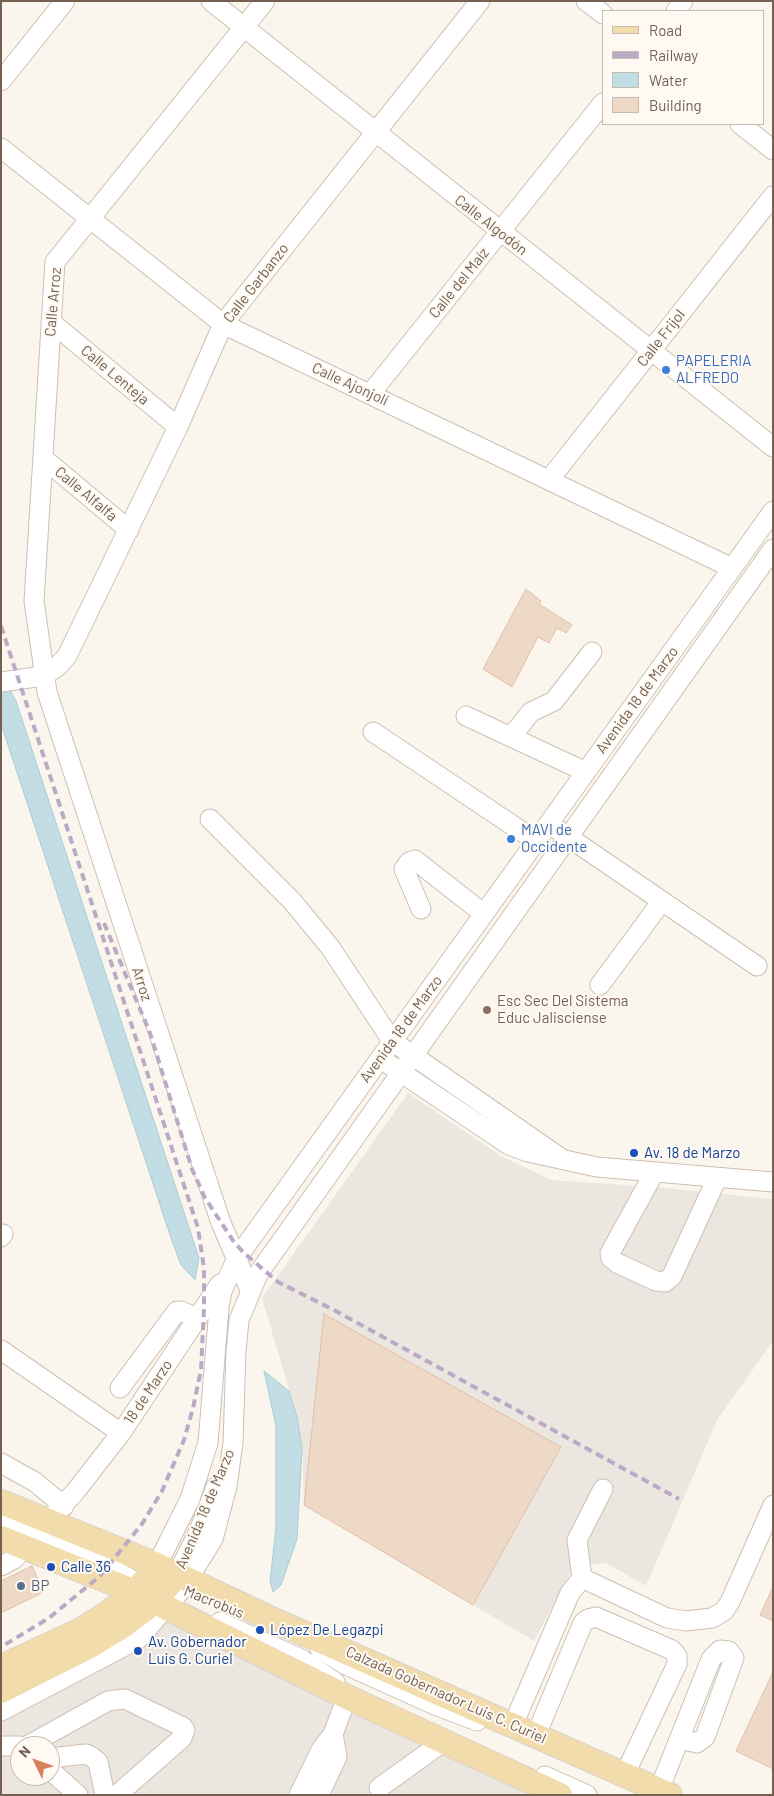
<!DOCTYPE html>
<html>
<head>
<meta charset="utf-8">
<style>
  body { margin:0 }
  #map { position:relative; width:774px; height:1796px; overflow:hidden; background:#fbf6ed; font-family:Barlow,sans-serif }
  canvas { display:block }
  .frame { position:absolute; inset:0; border:2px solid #756051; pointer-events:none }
  .legend { position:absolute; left:602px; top:10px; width:162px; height:115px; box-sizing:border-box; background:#fefaf3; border:1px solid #c7bcb2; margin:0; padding:6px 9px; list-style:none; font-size:15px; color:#756051 }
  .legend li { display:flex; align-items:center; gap:10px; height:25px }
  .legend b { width:25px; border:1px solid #c7bcb2 }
  .north { position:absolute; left:10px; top:1736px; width:50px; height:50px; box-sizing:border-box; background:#fefaf3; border:1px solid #c7bcb2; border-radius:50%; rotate:312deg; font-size:14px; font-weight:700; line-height:20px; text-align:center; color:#756051 }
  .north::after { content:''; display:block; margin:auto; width:18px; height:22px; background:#d9805e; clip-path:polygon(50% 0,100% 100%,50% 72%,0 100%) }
</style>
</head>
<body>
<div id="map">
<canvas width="774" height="1796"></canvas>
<div class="frame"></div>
<ul class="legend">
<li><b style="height:6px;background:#f3dcac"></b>Road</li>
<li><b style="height:6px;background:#baaac6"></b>Railway</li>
<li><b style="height:14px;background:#c2dde4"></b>Water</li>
<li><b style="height:14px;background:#eed8c6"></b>Building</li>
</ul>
<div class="north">N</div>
</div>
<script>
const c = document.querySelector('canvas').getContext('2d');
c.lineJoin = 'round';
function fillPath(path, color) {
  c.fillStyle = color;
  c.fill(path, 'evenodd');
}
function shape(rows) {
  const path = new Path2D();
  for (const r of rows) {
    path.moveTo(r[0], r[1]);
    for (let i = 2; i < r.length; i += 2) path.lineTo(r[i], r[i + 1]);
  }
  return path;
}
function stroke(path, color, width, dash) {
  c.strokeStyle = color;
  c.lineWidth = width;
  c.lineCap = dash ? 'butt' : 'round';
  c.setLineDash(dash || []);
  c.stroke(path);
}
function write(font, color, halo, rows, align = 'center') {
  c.font = font + ' Barlow,sans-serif';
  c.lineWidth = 4;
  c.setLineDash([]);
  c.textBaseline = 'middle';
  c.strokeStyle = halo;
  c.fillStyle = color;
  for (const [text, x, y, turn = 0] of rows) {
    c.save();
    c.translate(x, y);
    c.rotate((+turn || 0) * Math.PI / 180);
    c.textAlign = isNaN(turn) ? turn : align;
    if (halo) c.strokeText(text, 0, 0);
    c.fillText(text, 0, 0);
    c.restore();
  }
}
fillPath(shape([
  [408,1093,501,1156,551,1180,654,1187,773,1199,773,1341,717,1420,646,1586,606,1563,588,1565,569,1575,534,1641,304,1505,302,1449,297,1417,262,1298],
  [171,1618,533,1795,1,1795,1,1715,126,1650],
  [20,1746,50,1746,50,1776,20,1776]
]), '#ece6e1');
const water = shape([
  [1,674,16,701,199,1258,195,1280,181,1265,170,1235,1,724,1,674],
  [264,1371,289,1391,297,1417,302,1449,297,1539,281,1585,273,1592,270,1581,276,1528,276,1426,264,1371]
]);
fillPath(water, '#c2dde4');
stroke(water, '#a9ccd5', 1);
const building = shape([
  [526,589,541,601,539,604,572,625,566,633,557,628,549,643,538,637,512,687,483,669,526,589],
  [324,1314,561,1447,473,1605,304,1505,324,1314],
  [32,1566,44,1592,1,1613,1,1581,32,1566],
  [773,1587,773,1621,760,1615,773,1587],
  [773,1672,773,1769,736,1751,773,1672]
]);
fillPath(building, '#eed8c6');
stroke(building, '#e0c0a8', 1);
const minor = shape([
  [211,1,773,447],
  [586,1,603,14],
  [676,11,683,1],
  [1,81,65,1],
  [740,124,773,150],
  [1,148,223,324,732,568],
  [51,322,178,427],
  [371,393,603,103],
  [43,458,129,530],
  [549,480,773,196],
  [1,682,43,676,57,667,67,656,178,427,223,324,480,1],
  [466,716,586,772],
  [373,732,536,841],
  [511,737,531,712,554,701,592,652],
  [210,819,292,901,330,947,392,1041,562,1159],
  [558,830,757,966],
  [421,909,404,869,409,862,415,860,484,914],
  [600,985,662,901],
  [390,1065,509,1145,528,1152,597,1167,773,1182],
  [654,1173,610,1253,611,1258,617,1263,656,1281,665,1282,672,1276,717,1178],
  [1,1237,3,1234],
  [250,1290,221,1223,47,692,34,601,55,262,265,1],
  [1,1350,121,1433],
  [120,1388,177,1311,181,1311,197,1318],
  [1,1463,35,1482,64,1506],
  [1,1516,34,1527],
  [18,1530,109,1567,141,1585],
  [157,1565,190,1499,208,1443,219,1308,222,1291,237,1258,773,511],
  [1,1566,14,1559,75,1492,121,1433,220,1284],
  [177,1575,199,1531,216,1487],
  [582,1578,577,1540,603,1489],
  [220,1622,303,1660,335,1682],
  [320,1649,344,1664,435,1705,477,1721],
  [1,1711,138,1639,182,1589,213,1539,227,1486,233,1443,236,1352,239,1320,258,1274,773,549],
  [513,1725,570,1593,582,1578,667,1618,686,1621,712,1618,724,1611,730,1602,773,1505],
  [536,1735,583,1623,588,1619,596,1617,672,1650,677,1656,677,1664,625,1774],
  [1,1746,20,1746],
  [27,1746,108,1701,115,1700,125,1699,183,1727,185,1730,182,1738,117,1795],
  [50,1758,86,1754,92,1757,98,1762,105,1795],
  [50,1770,78,1795],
  [545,1776,587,1795],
  [379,1788,443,1742],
  [659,1790,711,1659,720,1650,729,1651,734,1658,705,1737,697,1743,680,1739],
  [299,1795,321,1750,333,1734,347,1697],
  [319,1795,337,1757,333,1734]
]);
const major = shape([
  [1,1502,157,1565,278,1622,670,1795],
  [1,1538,135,1592,347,1697,560,1795],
  [1,1667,79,1631,108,1613,135,1592,157,1565],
  [1,1691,90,1646,123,1626,155,1602,177,1575]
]);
stroke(minor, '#cdbfb3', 21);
stroke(major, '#d8d2ce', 26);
stroke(minor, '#fff', 19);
stroke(major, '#f3dcac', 24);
stroke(shape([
  [1,626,198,1228,204,1268,204,1308,201,1370,193,1408,184,1440,162,1491,142,1524,100,1576,49,1618,1,1647],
  [104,923,150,1033,192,1169,205,1198,234,1242,244,1253,278,1282,332,1309,679,1499]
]), '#baaac6', 4, [8, 5]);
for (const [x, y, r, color] of [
  [666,370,5,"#3f7fe0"],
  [511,839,5,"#3f7fe0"],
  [487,1010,5,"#8d6e63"],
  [634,1153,5,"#1a4fb4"],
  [51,1567,5,"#1a4fb4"],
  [21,1586,5,"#5c6f8a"],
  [260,1630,5,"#1a4fb4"],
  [138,1651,5,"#1a4fb4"]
]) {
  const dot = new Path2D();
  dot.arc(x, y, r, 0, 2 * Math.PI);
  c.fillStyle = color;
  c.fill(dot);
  stroke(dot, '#fefaf3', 2);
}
write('15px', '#756051', '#fefaf3', [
  ["Calle Algodón",491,225,38],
  ["Calle Garbanzo",256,283,-52],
  ["Calle del Maíz",459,283,-51],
  ["Calle Arroz",53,302,-85],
  ["Calle Frijol",661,338,-52],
  ["Calle Lenteja",115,375,40],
  ["Calle Ajonjolí",350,384,25],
  ["Calle Alfalfa",86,494,40],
  ["Avenida 18 de Marzo",637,700,-54],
  ["Arroz",142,984,72],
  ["Avenida 18 de Marzo",401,1029,-54],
  ["18 de Marzo",148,1392,-56],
  ["Avenida 18 de Marzo",205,1509,-67],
  ["Macrobús",214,1602,22],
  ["Calzada Gobernador Luis C. Curiel",446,1695,24]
]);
write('15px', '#366cbe', '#fefaf3', [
  ["PAPELERIA",676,361],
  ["ALFREDO",676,378],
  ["MAVI de",521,830],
  ["Occidente",521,847]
], 'left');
write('15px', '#785e54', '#fefaf3', [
  ["Esc Sec Del Sistema",497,1001],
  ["Educ Jalisciense",497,1018]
], 'left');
write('15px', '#164399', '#fefaf3', [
  ["Av. 18 de Marzo",644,1153],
  ["Calle 36",61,1567],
  ["López De Legazpi",270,1630],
  ["Av. Gobernador",148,1642],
  ["Luis G. Curiel",148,1659]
], 'left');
write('15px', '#4e5e75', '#fefaf3', [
  ["BP",31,1586]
], 'left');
</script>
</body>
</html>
